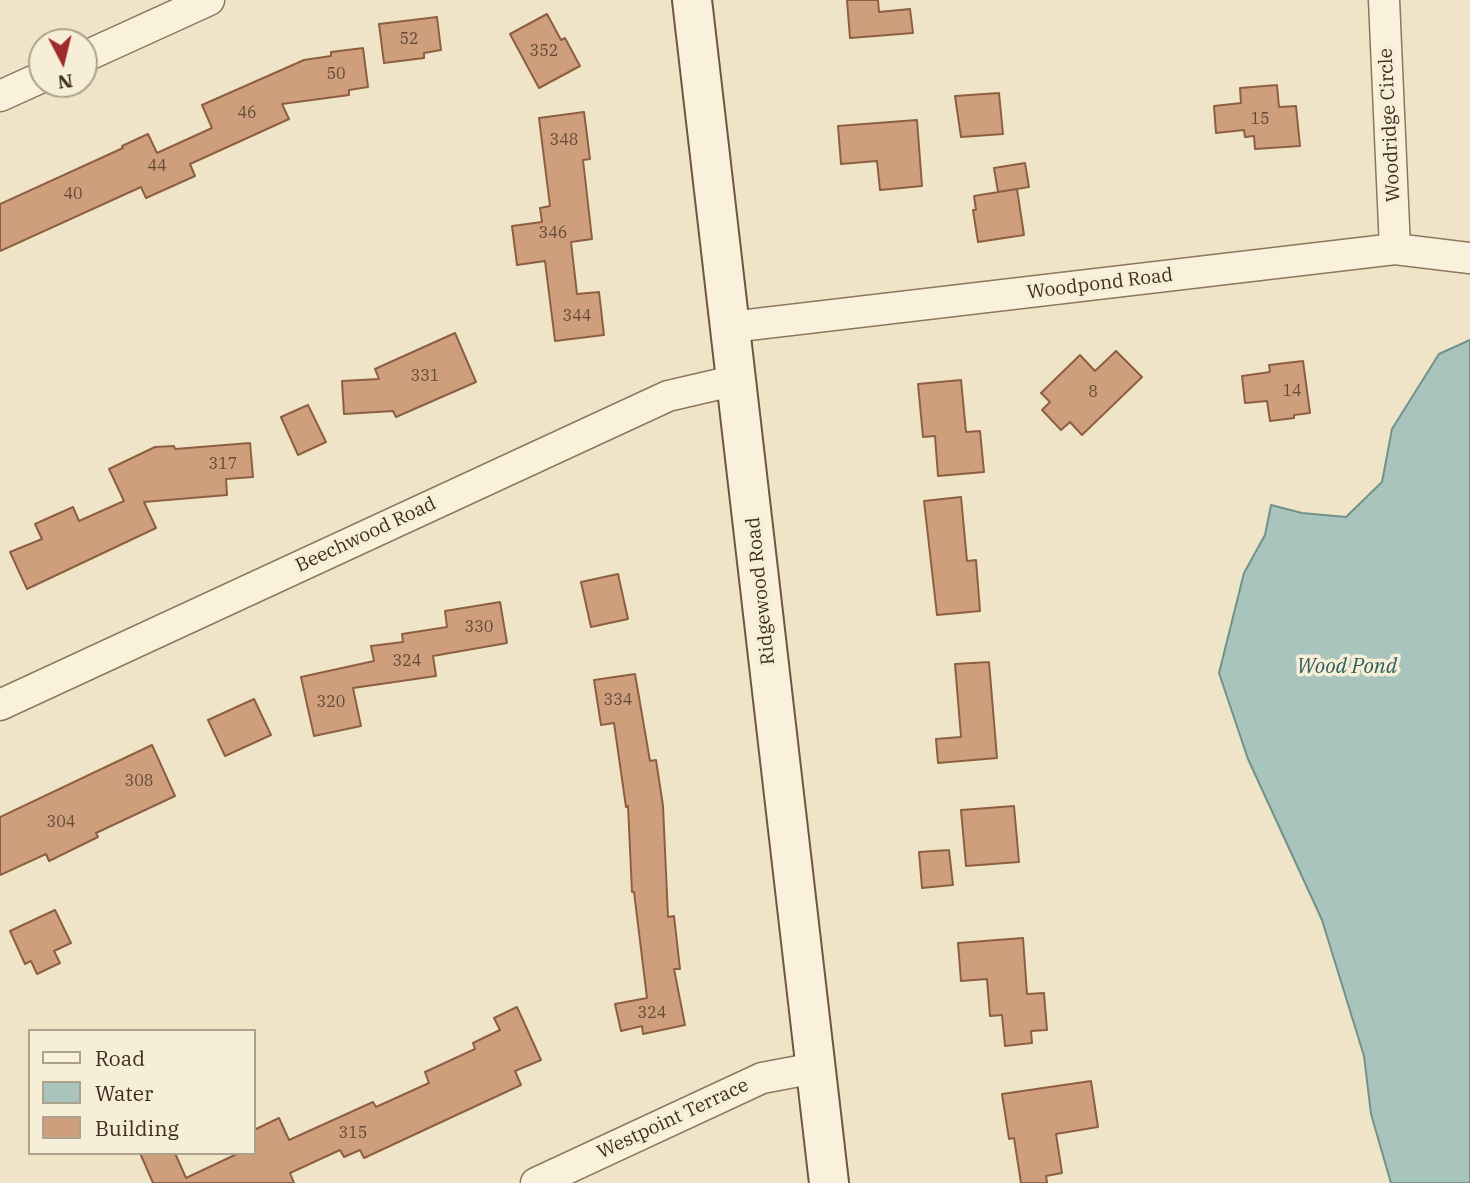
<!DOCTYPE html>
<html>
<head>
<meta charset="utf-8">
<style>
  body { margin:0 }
  #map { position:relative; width:1470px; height:1183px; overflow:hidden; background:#f0e4c8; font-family:"IBM Plex Serif",serif }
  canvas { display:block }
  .legend { position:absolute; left:28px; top:1029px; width:228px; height:126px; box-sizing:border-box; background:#f7eed8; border:2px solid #ada18e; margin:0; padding:9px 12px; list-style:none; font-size:21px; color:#3d2e20 }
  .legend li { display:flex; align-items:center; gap:14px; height:35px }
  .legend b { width:35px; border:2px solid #ada18e }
  .north { position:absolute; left:28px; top:28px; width:70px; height:70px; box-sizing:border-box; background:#f7eed8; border:2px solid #ada18e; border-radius:50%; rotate:173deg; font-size:19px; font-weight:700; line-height:28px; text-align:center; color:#3d2e20 }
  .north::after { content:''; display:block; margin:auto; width:24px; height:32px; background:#9e2a2b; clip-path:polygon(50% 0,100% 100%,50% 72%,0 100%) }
</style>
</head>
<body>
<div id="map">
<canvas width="1470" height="1183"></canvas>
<ul class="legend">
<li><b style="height:9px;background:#faf1dc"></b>Road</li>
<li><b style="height:19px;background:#a9c4bc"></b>Water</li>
<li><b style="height:19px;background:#cf9f7d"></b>Building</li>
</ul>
<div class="north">N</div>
</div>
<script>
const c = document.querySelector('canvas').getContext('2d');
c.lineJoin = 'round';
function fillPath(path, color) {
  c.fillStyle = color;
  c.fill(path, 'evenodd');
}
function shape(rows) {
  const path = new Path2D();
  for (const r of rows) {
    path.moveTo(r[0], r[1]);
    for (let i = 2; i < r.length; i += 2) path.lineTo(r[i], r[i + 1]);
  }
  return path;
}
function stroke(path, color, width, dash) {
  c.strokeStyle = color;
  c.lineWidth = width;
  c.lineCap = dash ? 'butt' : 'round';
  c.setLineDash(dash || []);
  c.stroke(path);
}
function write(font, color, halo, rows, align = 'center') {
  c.font = font + ' "IBM Plex Serif",serif';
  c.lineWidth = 7;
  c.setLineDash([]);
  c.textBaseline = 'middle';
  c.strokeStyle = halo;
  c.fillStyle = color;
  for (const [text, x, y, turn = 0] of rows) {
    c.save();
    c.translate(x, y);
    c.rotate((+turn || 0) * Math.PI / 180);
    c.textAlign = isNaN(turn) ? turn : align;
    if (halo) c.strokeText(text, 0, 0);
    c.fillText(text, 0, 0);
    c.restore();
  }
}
const water = shape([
  [1470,340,1470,1183,1391,1183,1371,1114,1364,1056,1322,920,1248,759,1219,673,1244,573,1265,535,1271,505,1302,513,1346,517,1382,482,1392,429,1439,354,1470,340]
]);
fillPath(water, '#a9c4bc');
stroke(water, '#6f938a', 2);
const building = shape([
  [847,0,878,0,879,12,910,9,913,33,850,38,847,0],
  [547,14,561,40,565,38,580,66,539,88,510,34,547,14],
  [437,17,441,50,424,53,424,58,384,63,379,24,437,17],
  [363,48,368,87,349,90,349,95,282,104,289,119,190,164,195,176,146,198,141,187,0,251,0,204,123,148,122,146,148,134,157,153,212,128,202,105,304,60,331,56,331,52,363,48],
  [1277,85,1279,107,1296,106,1300,146,1255,149,1254,136,1245,137,1244,130,1216,133,1214,106,1241,103,1240,88,1277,85],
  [999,93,1003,134,961,137,955,96,999,93],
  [584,112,590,159,583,160,592,239,571,242,577,294,599,292,604,335,555,341,545,261,517,265,512,226,542,222,540,208,550,206,539,118,584,112],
  [917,120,922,186,880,190,877,161,841,164,838,126,917,120],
  [1025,163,1029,187,998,192,994,168,1025,163],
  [1017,189,1024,235,978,242,973,210,976,210,974,196,1017,189],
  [455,333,476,382,396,417,393,411,344,414,342,381,379,379,375,369,455,333],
  [1116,351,1142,377,1082,435,1070,422,1061,430,1042,410,1050,402,1041,393,1080,355,1095,371,1116,351],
  [1303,361,1310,413,1294,415,1294,418,1270,421,1267,401,1245,403,1242,376,1270,372,1269,365,1303,361],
  [961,380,966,432,980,431,984,472,938,476,935,436,923,437,918,384,961,380],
  [308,405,326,442,298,455,281,417,308,405],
  [250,443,253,477,226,479,227,495,144,502,156,528,27,589,10,552,42,539,35,524,73,507,79,521,124,501,109,469,155,447,174,446,175,449,250,443],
  [961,497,967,561,976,560,980,611,937,615,924,501,961,497],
  [618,574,628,619,591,627,581,582,618,574],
  [500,602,507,643,433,656,436,676,353,688,361,726,314,736,301,677,374,661,371,646,403,642,402,634,447,627,445,611,500,602],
  [989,662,997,758,938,763,936,739,961,737,955,664,989,662],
  [635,674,650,761,656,760,663,806,668,917,674,916,680,969,674,969,685,1025,643,1034,642,1026,621,1031,615,1004,647,998,634,892,632,892,628,806,626,807,614,723,601,725,594,680,635,674],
  [254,699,271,735,225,756,208,720,254,699],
  [152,745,175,796,96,833,98,837,49,861,46,854,0,875,0,817,152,745],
  [1014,806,1019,862,966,866,961,810,1014,806],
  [949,850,953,885,922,888,919,852,949,850],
  [55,910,71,943,54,951,60,963,37,974,31,961,25,964,10,931,55,910],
  [1023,938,1027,994,1044,993,1047,1030,1031,1031,1032,1043,1005,1046,1002,1015,990,1016,987,979,961,981,958,943,1023,938],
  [517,1007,541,1060,515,1071,521,1085,364,1158,360,1150,344,1157,340,1150,290,1173,294,1183,153,1183,140,1153,175,1153,186,1178,239,1153,254,1153,254,1130,279,1118,289,1140,373,1102,376,1107,429,1083,425,1072,475,1049,473,1043,500,1030,494,1018,517,1007],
  [1091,1081,1098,1127,1056,1134,1062,1173,1046,1176,1047,1183,1021,1183,1014,1138,1009,1139,1002,1094,1091,1081]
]);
fillPath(building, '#cf9f7d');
stroke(building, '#8d5f41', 2);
const minor = shape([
  [1384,0,1395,249],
  [84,57,209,0],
  [0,96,42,77],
  [731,327,1395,249,1470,258],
  [0,705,668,396,737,380],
  [536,1183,762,1078,815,1068]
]);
const secondary = shape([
  [692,0,829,1183]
]);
stroke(minor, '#8d765c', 33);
stroke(secondary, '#6f573f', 42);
stroke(minor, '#faf1dc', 30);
stroke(secondary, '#faf1dc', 38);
write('16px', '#624a37', null, [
  ["52",409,39],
  ["352",544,51],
  ["50",336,74],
  ["46",247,113],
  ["15",1260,119],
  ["348",564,140],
  ["44",157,166],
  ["40",73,194],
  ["346",553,233],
  ["344",577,316],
  ["331",425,376],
  ["14",1292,391],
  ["8",1093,392],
  ["317",223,464],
  ["330",479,627],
  ["324",407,661],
  ["334",618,700],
  ["320",331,702],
  ["308",139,781],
  ["304",61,822],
  ["324",652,1013],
  ["315",353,1133]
]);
write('19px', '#3d2e20', '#f7eed8', [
  ["Woodridge Circle",1390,125,-93],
  ["Woodpond Road",1100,284,-7],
  ["Beechwood Road",366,535,-25],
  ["Ridgewood Road",761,591,-96],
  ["Westpoint Terrace",673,1119,-25]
]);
write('italic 21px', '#2f5d5a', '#f7eed8', [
  ["Wood Pond",1347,667]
]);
</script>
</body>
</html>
